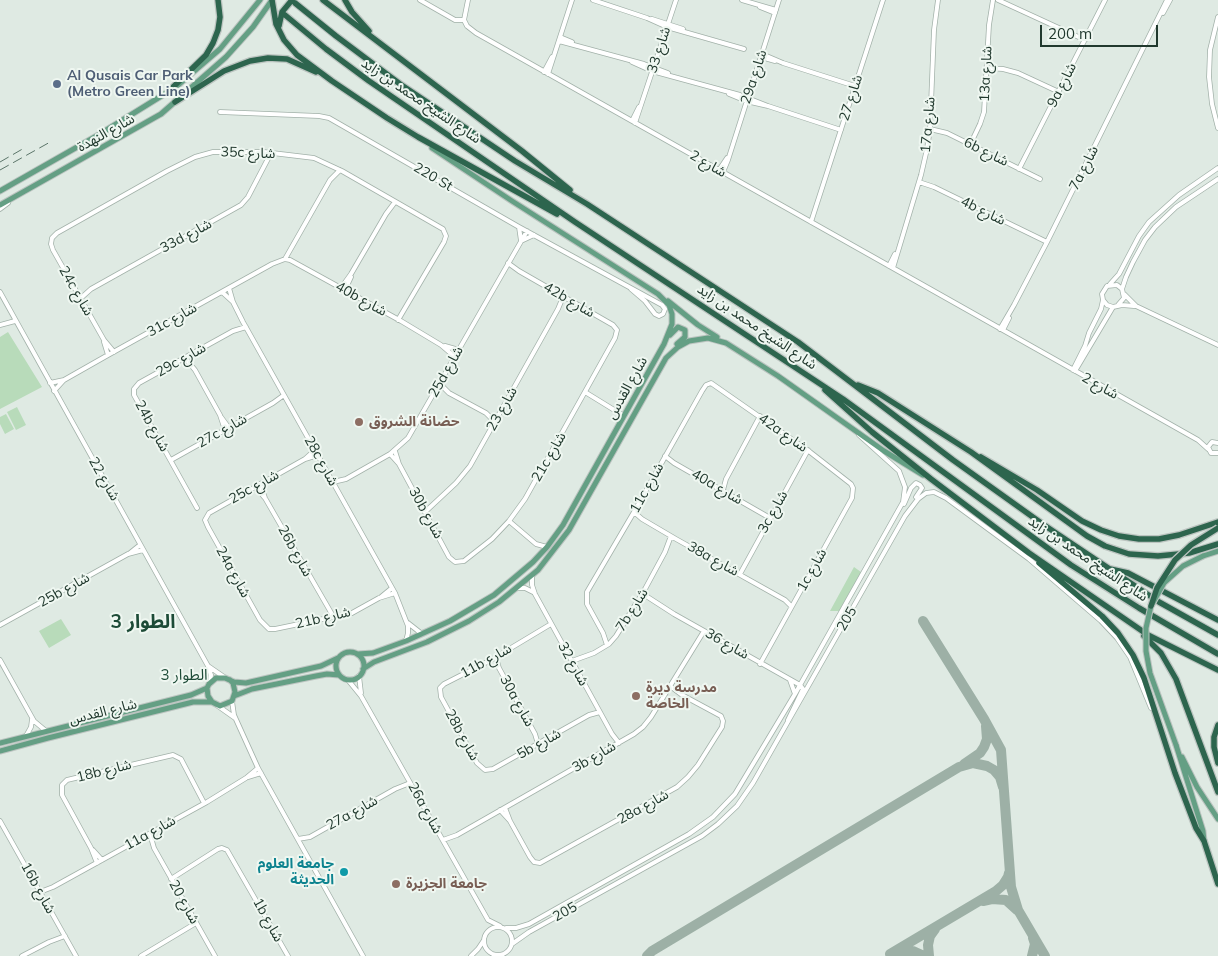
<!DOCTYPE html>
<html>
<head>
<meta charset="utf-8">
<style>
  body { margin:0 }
  #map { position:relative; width:1218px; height:956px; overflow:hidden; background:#dfeae3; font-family:Mulish,sans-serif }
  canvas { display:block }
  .scale { position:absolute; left:1040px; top:25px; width:118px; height:22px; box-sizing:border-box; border:2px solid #21392e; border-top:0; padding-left:6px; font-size:15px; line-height:18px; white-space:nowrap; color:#21392e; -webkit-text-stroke:4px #eff7f1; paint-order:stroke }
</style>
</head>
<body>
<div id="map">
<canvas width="1218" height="956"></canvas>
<div class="scale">200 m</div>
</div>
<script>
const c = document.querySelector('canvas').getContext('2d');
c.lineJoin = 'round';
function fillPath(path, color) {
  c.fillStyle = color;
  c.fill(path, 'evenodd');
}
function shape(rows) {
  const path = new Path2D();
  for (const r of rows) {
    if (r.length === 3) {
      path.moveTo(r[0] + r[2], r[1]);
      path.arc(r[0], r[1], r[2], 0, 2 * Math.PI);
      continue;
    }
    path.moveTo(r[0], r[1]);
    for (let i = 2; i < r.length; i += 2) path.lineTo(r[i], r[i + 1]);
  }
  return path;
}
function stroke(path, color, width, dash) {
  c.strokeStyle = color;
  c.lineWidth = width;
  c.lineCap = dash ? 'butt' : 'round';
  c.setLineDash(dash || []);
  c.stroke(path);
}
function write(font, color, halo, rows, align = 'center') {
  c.font = font + ' Mulish,"Noto Sans Arabic",sans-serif';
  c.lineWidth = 4;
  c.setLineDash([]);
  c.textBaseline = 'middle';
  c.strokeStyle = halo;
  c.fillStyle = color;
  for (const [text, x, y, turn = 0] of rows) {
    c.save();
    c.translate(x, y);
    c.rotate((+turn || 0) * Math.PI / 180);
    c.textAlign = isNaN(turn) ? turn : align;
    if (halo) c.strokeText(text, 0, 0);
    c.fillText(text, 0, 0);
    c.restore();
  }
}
fillPath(shape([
  [8,332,42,387,0,409,0,337],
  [17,407,26,425,16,430,7,412],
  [6,414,14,429,5,434,0,424,0,417],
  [854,567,861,572,852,588,839,611,830,611],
  [61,619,71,635,49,648,39,631]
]), '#b8dbba');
stroke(shape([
  [923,621,984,719,1001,750,1011,887,1018,910,1045,956],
  [964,764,980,753,984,747,987,739,986,726],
  [983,901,992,899,1006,900,1017,910],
  [897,952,913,951,924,956],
  [890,954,996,891,1003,885,1008,877,1009,873],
  [647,956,652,951,959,767,973,763,987,766,994,770,1000,777,1003,787],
  [929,956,928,945,930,936,935,929],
  [1032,956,1035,944,1033,938]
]), '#9db0a6', 10);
const minor = shape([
  [420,0,455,20,464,20],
  [593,0,647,18,667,27,744,49],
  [742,0,776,10],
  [998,0,1085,40],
  [760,7,775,13],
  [1163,13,1170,0],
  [1218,17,1210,50,1209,77,1212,104,1218,128],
  [652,19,683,29],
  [464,20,467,26,476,33,1198,440,1208,449],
  [464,20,468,0],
  [560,37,572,42],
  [559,41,644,64,668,73],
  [762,54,783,63,855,86],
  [761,57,775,61],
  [632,62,652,71,740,95,768,106],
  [986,68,1003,69,1018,73,1059,92],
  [544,72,552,57],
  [548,74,572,0],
  [729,94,746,101,768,106,841,130],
  [220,112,319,116,329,118,519,227,662,305,665,309,663,314,659,316,655,314,645,301,631,289],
  [632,121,639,107],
  [635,123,676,0],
  [930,129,947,133,1040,179],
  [970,145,980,124,984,112,989,25,993,0],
  [1019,169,1105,0],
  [719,170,727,158],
  [723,172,728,160,779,0],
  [919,182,934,187,1047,242],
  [0,209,8,203],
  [811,222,883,0],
  [519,227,521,241,534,235],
  [285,259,330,180,340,170],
  [889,266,895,254],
  [893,268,921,175,927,149,930,129,934,30,938,0],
  [1110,284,1119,274,1139,236,1149,222,1179,195,1218,168],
  [229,288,233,302,243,322,395,593,408,626,408,633,406,641],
  [341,288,351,274,386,214,395,202],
  [1122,289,1126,277,1133,262,1145,240,1155,227,1176,207,1218,179],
  [345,290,351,277],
  [0,292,208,666,211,675,210,683],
  [222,292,233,302],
  [1124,294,1136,306,1218,345],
  [81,298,91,289,241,205,248,197,271,153],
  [1118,305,1124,298,1122,289,1117,285,1107,286,1102,294,1103,300,1107,305,1113,307,1122,305,1134,306],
  [0,325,15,321],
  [1000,329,1014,305,1047,242,1167,0],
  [1003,330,1009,318],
  [104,342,108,355],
  [445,346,459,350],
  [114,352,104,340,53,250,51,244,52,238,57,233,167,171,195,157,213,152,264,152,314,158,342,171,443,229,446,236,444,242,398,320],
  [185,358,195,370,220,415,225,430],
  [1073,370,1085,346,1089,333,1101,309,1103,300],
  [1075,371,1113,307],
  [50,383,64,380],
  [440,384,449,393,486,413,494,421],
  [54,391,64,380,108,355,272,264,285,259,290,260,401,321,441,345,455,357],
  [585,392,624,416],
  [221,417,229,428],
  [1218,443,1212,442,1208,447,1211,453,1218,453],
  [395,451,399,464],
  [390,454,399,464,449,557,455,562,464,561,492,539,509,521,525,499,615,338,617,330,613,325,519,271,508,263],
  [318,455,305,459,209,513,205,520,208,527,260,620,269,629,275,629,352,613,379,598,395,593],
  [665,456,674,463,770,518],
  [305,459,315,450],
  [171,460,273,403,284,395],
  [333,482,346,479,390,454,408,438,527,231],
  [260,484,265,498,333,616],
  [256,487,264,497],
  [723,490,726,479,760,416],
  [904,504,911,488,916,483,920,485,922,488,916,497],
  [197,508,134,395,134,389,139,383,233,331,246,327],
  [425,512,456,483,470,466,558,309,563,297],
  [634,512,642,519,676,539,785,600,791,606],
  [509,521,536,544,547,547],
  [130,553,140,545],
  [740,574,808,450],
  [532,576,532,585,535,594,612,734,619,743],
  [518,588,525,588,533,592],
  [643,594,674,614,800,685],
  [381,597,392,588],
  [408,623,422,634],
  [551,624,491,660,444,684,440,688,441,697,477,763,485,770,493,769,589,715,600,712],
  [0,625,128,554,143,550],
  [607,645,603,633,587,604,587,592,634,512,702,391,706,385,711,383,810,452,851,484,853,488,852,498,760,664],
  [496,658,499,668,535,734,538,744],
  [0,660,34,721,46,731],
  [572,661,594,653,609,644,616,636,645,589,665,552,671,536],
  [208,666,224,677],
  [359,676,361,693],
  [348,680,361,696,488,920,500,926],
  [790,680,795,694],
  [232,701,234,715,258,768,363,956],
  [218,706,235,718],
  [788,720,803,689,800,685],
  [26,736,31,727,32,719],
  [248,777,261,773],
  [505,808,510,821,530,857,534,862,540,863,677,787,688,777,698,765,722,727,723,721,721,716,682,695,670,686],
  [500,810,510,821],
  [0,821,76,956],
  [150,834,154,848,215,956],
  [298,839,310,837,395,789,410,783],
  [443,840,457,835,634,734,643,727,651,717,704,631],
  [93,850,102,860],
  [97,863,91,848,62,795,62,785,67,780,173,755,181,759,204,803],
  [171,879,218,849,222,848,227,850,288,956],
  [40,892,53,887,207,802,246,778,258,768],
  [498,941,14],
  [506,928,516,928,529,924,689,834,713,817,735,794,795,694,903,502,905,487,899,471,859,435],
  [512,944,529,932,702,836,718,824,737,806,753,783,905,516,918,499,926,493,934,492,946,498,1029,559,1101,621,1117,638,1130,657,1151,708],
  [22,956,49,942,65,936],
  [141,956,196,923],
  [471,956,478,949,484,940]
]);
const major = shape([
  [178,85,220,49,260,0],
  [0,191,100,134,171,90],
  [0,205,161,114,226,57,253,27,272,0],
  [668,301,698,325,717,337],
  [670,335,678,327,685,330,685,337,677,344],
  [1203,556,1218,551],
  [350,666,14],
  [358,654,373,653,406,641,450,621,494,595,533,562,547,547,563,525,664,344,672,324,672,314,669,305,658,294,512,201,432,148],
  [363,669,374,662,427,642,469,621,499,602,538,570,569,530,666,358,678,347,689,341,708,338,726,343,778,376,884,451,923,475],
  [230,680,233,683,235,692,232,701,220,706,212,702,208,696,207,688,209,684,216,678,225,678,234,682,246,683,321,666,338,658],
  [234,696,252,689,316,676,327,674,339,675],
  [0,743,191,695,207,688],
  [1176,745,1203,831,1204,841],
  [0,751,48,738,193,702,212,702],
  [1182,757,1197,787,1218,819]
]);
const highway = shape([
  [272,0,276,24,284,40,297,55,332,81,387,118,418,137,557,214],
  [323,0,522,151,570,190],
  [345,0,352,12,369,31],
  [295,3,336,36,400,84,515,161,587,204,798,342,953,460,1044,525,1159,602,1218,635],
  [285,15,326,49,369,81,575,222,843,399,1071,565,1139,608,1218,654],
  [279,26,282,12,292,0],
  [168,92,206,55,213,43,218,30,220,17,218,0],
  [175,102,224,71,250,61,268,58,287,59,316,72],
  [858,385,878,393,971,452,1087,536,1105,546,1129,554,1158,556,1189,553,1218,544],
  [825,390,872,432,931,479,1029,553,1148,635,1218,670],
  [981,457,1037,490,1082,521,1101,530,1119,536,1139,539,1159,539,1179,535,1218,522],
  [1039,563,1102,616,1118,633,1133,655,1144,678,1175,773,1196,828,1204,841,1218,884],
  [1110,569,1128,573,1218,620],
  [1144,636,1161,653,1176,679,1218,792],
  [1218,725,1214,737,1214,747,1218,763]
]);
stroke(minor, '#a2b1a9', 5.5);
stroke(major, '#bcc4c0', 7);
stroke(highway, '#bcc4c0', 8);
stroke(minor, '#fff', 4);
stroke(major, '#649f84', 5);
stroke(highway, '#2d654e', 5.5);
stroke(shape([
  [0,162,26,147],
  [0,170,52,141]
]), '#5b7569', 1, [10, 5]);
const majorBridge = shape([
  [1176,745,1150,673,1146,651,1146,628,1151,606,1164,583,1183,566,1203,556]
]);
const highwayBridge = shape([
  [1151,606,1157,588,1175,560,1191,545,1218,528]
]);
stroke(majorBridge, '#bcc4c0', 7, []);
stroke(highwayBridge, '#bcc4c0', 8, []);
stroke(majorBridge, '#649f84', 5);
stroke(highwayBridge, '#2d654e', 5.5);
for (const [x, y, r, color] of [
  [57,84,5,"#5c6f8a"],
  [359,422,5,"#8d6e63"],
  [636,696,5,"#8d6e63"],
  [344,872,5,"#0f9aa8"],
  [396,884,5,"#8d6e63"]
]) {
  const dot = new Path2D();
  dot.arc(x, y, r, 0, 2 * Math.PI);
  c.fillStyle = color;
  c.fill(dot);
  stroke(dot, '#eff7f1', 2);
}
write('14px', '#21392e', '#eff7f1', [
  ["شارع 33",659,50,-72],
  ["13a شارع",986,74,-87],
  ["29a شارع",754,77,-72],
  ["9a شارع",1062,85,-63],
  ["شارع 27",851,98,-72],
  ["شارع الشيخ محمد بن زايد",421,101,34],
  ["17a شارع",928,125,-85],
  ["شارع النهدة",106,133,-29],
  ["6b شارع",986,152,26],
  ["35c شارع",248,153,2],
  ["شارع 2",708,164,30],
  ["7a شارع",1084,168,-63],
  ["220 St",433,177,30],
  ["4b شارع",983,211,26],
  ["33d شارع",186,236,-28],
  ["24c شارع",76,291,60],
  ["40b شارع",361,299,29],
  ["42b شارع",569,300,30],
  ["31c شارع",172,320,-29],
  ["شارع الشيخ محمد بن زايد",757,327,34],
  ["29c شارع",181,360,-29],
  ["25d شارع",446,372,-61],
  ["شارع 2",1100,386,29],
  ["شارع القدس",627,388,-61],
  ["شارع 23",502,409,-61],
  ["24b شارع",152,426,61],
  ["27c شارع",222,431,-29],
  ["42a شارع",783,433,35],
  ["21c شارع",549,457,-60],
  ["28c شارع",321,461,61],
  ["شارع 22",104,479,60],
  ["25c شارع",254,487,-29],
  ["40a شارع",717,487,30],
  ["11c شارع",647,488,-61],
  ["3c شارع",773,512,-61],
  ["30b شارع",426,513,61],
  ["26b شارع",295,551,61],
  ["38a شارع",713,559,29],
  ["شارع الشيخ محمد بن زايد",1088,559,34],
  ["1c شارع",812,570,-61],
  ["24a شارع",233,572,61],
  ["25b شارع",64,590,-29],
  ["7b شارع",632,610,-58],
  ["21b شارع",323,618,-13],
  ["205",847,619,-60],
  ["شارع 36",727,644,30],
  ["11b شارع",486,661,-29],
  ["شارع 32",573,664,61],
  ["30a شارع",517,701,61],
  ["شارع القدس",103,712,-14],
  ["28b شارع",462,735,61],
  ["5b شارع",539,744,-29],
  ["3b شارع",594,757,-30],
  ["18b شارع",104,771,-14],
  ["28a شارع",643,807,-29],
  ["26a شارع",425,808,61],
  ["27a شارع",352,813,-29],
  ["11a شارع",150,833,-29],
  ["16b شارع",38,888,61],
  ["شارع 20",184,902,61],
  ["205",565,912,-29],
  ["1b شارع",268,920,61]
]);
write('bold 14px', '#4e5e75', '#eff7f1', [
  ["Al Qusais Car Park",67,76],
  ["(Metro Green Line)",67,92]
], 'left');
write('bold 14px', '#785e54', '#eff7f1', [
  ["حضانة الشروق",369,422],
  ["مدرسة ديرة",646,688],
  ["الخاصة",646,704],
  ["جامعة الجزيرة",406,884]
], 'left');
write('bold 14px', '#0d838f', '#eff7f1', [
  ["جامعة العلوم",334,864],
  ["الحديثة",334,880]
], 'right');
write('15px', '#1d4b37', '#eff7f1', [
  ["الطوار 3",184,675]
]);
write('bold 19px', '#1d4b37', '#eff7f1', [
  ["الطوار 3",143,622]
]);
</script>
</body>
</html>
